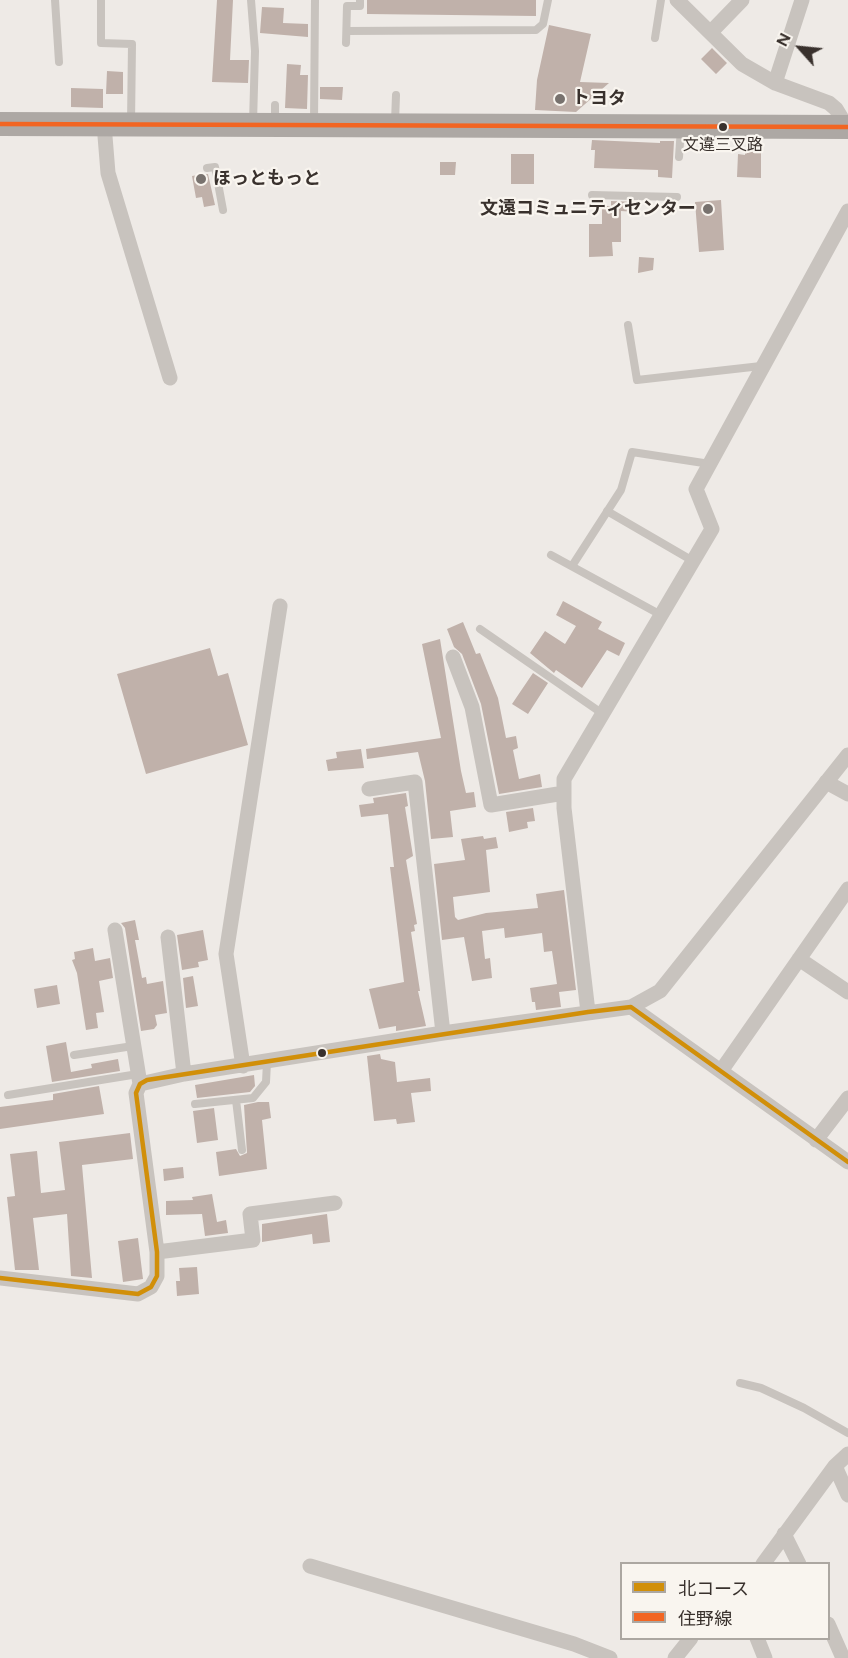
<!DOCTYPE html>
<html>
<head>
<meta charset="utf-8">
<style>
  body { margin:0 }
  #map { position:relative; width:848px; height:1658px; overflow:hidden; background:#eeeae6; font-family:Figtree,"Noto Sans JP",sans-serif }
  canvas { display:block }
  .legend { position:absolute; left:620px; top:1562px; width:210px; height:78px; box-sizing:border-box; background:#f9f5ef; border:2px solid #aca7a1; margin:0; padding:8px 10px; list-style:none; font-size:18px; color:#39312d }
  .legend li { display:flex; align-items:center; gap:12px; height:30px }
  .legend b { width:30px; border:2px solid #aca7a1 }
  .north { position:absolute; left:770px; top:18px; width:60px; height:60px; -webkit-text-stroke:4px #f9f5ef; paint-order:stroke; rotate:297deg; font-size:16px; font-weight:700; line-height:24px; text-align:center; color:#39312d }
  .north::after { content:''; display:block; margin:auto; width:21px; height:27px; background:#39312d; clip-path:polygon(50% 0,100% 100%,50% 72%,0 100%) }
</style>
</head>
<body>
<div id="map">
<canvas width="848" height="1658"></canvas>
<ul class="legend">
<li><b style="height:8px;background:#d18f09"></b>北コース</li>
<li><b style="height:8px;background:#f26522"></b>住野線</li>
</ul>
<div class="north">N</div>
</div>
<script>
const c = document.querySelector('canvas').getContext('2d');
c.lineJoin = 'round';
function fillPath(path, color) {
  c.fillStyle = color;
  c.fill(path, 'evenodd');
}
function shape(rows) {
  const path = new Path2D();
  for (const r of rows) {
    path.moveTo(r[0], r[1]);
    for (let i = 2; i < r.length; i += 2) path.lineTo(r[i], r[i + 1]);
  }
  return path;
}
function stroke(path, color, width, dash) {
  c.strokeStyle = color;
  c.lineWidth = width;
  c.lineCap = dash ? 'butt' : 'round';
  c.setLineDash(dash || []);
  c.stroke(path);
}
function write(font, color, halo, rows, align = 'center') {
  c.font = font + ' Figtree,"Noto Sans JP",sans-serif';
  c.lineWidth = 4.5;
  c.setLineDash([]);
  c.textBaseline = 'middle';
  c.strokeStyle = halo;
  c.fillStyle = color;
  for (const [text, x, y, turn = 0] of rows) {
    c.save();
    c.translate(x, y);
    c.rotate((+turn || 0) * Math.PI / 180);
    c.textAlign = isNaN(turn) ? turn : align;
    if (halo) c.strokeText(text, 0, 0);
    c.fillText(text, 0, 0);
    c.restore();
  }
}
fillPath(shape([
  [217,0,233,0,230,60,249,60,248,83,212,82],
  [367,0,536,0,536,16,367,14],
  [262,7,284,8,283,23,308,24,308,37,260,33],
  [549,25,591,34,580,82,609,83,576,112,535,110,537,80],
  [712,48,727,63,716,74,701,59],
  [287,64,301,65,300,75,308,75,307,109,285,108],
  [107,71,123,72,123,94,106,94],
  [320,87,343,87,342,100,320,99],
  [71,88,103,89,103,108,71,107],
  [592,140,660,143,660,141,674,141,672,178,658,177,658,170,594,168,595,150,591,150],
  [745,151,761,151,761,178,737,177,738,154,745,155],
  [511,154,534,154,534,184,511,184],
  [440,162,456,162,455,175,440,175],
  [205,174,208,174,215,205,204,207,202,197,196,198,192,176],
  [721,200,724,250,699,252,695,202],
  [611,201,636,202,636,212,621,211,621,242,612,242,613,256,589,257,589,224,602,224,602,206,611,206],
  [639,257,654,258,653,270,638,273],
  [563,601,602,622,598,629,625,643,619,656,607,650,582,688,556,670,554,673,530,653,545,631,565,644,576,626,556,615],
  [463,622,476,654,480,653,498,698,506,738,516,736,518,748,513,750,519,779,540,774,542,787,499,794,481,704,462,654,454,647,447,629],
  [440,639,461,771,466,793,474,792,476,807,450,811,453,837,431,839,425,781,418,752,367,759,366,749,441,738,422,644],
  [210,648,218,676,228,673,248,745,146,774,117,674],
  [533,673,548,683,528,714,512,704],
  [361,749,364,768,328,771,326,760,337,758,336,752],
  [406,793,408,806,405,807,413,856,406,860,417,924,414,925,415,931,411,932,420,991,418,991,426,1026,396,1031,396,1026,379,1029,369,989,404,982,390,867,394,867,388,814,361,817,359,805,374,803,373,798],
  [533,808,535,821,527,822,528,828,509,832,506,812],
  [483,836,484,839,496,837,498,848,486,850,490,892,453,897,455,917,458,920,486,913,538,908,536,894,564,890,576,990,559,992,561,1007,536,1010,535,1002,532,1002,530,988,557,984,552,951,544,952,542,933,505,938,504,928,482,931,485,959,490,958,492,978,472,981,464,937,442,940,434,864,465,860,461,839],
  [135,920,139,940,135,940,142,978,146,977,147,984,163,981,167,1013,155,1015,157,1025,154,1029,141,1031,125,928,121,923],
  [203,930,208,960,198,962,199,967,182,970,177,935],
  [93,948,95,961,110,958,113,978,99,981,104,1012,96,1013,98,1028,86,1030,77,973,72,960,75,959,74,952],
  [193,976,198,1006,186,1008,183,978],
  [57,985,60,1004,37,1008,34,989],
  [66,1042,71,1072,92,1068,91,1064,118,1059,120,1071,52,1082,46,1046],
  [380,1054,381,1059,395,1062,397,1082,430,1078,431,1091,411,1093,415,1122,397,1124,396,1119,374,1121,367,1056],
  [254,1075,255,1086,250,1092,197,1098,195,1085],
  [99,1086,104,1114,0,1129,0,1107,53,1100,53,1094],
  [258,1102,269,1102,271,1118,262,1120,267,1169,219,1176,216,1152,236,1149,240,1156,247,1153,244,1105],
  [214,1108,218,1140,197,1143,193,1111],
  [130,1133,133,1159,82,1165,92,1278,71,1276,67,1214,33,1218,39,1270,15,1270,7,1197,15,1196,10,1154,37,1151,41,1193,65,1190,59,1142],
  [183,1167,184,1178,164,1181,163,1169],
  [212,1194,217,1222,226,1220,228,1233,205,1236,202,1214,166,1215,166,1201,193,1200,192,1197],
  [327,1214,330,1242,313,1244,312,1234,262,1242,262,1224],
  [138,1238,143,1279,123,1282,118,1241],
  [197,1267,199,1294,177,1296,176,1281,180,1281,179,1268]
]), '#c0b1aa');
stroke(shape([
  [55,0,59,62],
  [101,0,101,43,132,44,131,123],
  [251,0,255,51,253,123],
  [347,31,536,30,543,24,548,0],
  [655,38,661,0],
  [346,43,347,6,360,6,360,0],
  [395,122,396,95],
  [275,123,275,105],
  [314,123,315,0],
  [679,157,681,128],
  [207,168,215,167,223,210],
  [592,195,677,197],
  [628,325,637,380,761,366],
  [607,511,693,561],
  [551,555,661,615],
  [572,566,621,490,632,452,710,464],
  [480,629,603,714],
  [74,1055,133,1046],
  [8,1095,138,1074],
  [236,1100,242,1150],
  [195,1104,253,1098,266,1082,267,1062],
  [740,1383,761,1388,804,1408,848,1433]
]), '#c8c3be', 8);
stroke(shape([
  [677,0,742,64,775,83,829,103,836,109,847,127],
  [711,32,742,0],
  [775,83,802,0],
  [104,124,108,173,170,378],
  [453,657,472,707,491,805,564,793],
  [826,782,848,794],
  [369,789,415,782,443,1033],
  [168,937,184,1074],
  [799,959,848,992],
  [631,1007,660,991,848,755],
  [588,1012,564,808,564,779,712,529,696,489,848,211],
  [243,1066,226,954,280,606],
  [721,1071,848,889],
  [140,1084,184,1074,443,1033,631,1007,848,1162],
  [816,1140,848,1098],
  [157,1252,253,1240,250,1214,335,1203],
  [0,1278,138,1294,151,1287,157,1276,157,1252,136,1093,140,1084,115,930],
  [835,1466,848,1495],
  [784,1534,799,1564],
  [763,1564,835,1466,848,1454],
  [310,1566,574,1644,610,1658],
  [828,1624,843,1658],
  [757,1638,765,1658],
  [675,1658,691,1638]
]), '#c8c3be', 15);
stroke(shape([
  [0,124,848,127]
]), '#ada8a4', 24);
stroke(shape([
  [0,1278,138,1294,151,1287,157,1276,157,1252,136,1093,140,1084,147,1080,588,1012,631,1007,848,1162]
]), '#d18f09', 4.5);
stroke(shape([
  [0,124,848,127]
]), '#f26522', 4.5);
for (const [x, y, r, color] of [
  [560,99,6,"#78726e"],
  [723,127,5,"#39312d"],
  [201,179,6,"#78726e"],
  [708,209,6,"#78726e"],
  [322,1053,5,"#39312d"]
]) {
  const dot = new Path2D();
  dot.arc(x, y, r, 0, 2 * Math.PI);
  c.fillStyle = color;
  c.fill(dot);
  stroke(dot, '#f9f5ef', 2);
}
write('16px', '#39312d', '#f9f5ef', [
  ["文違三叉路",723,145]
]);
write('bold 18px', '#39312d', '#f9f5ef', [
  ["トヨタ",572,99],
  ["ほっともっと",213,179],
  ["文遠コミュニティセンター",696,209,"right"]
], 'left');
</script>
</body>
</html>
